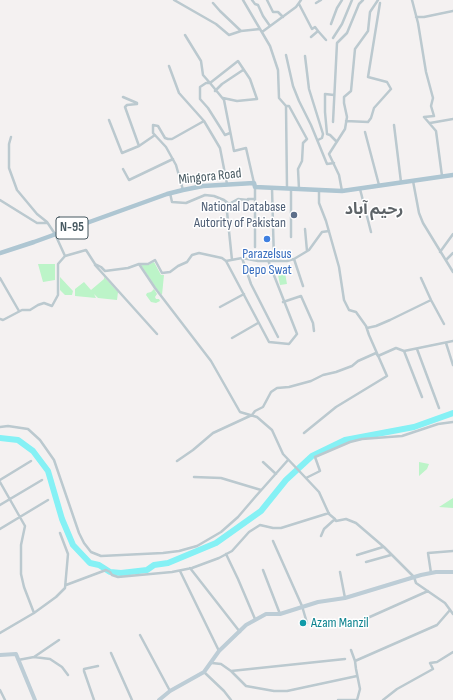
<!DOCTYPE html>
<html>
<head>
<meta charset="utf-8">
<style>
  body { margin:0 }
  canvas { display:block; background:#f4f1f1 }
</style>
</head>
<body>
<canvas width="453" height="700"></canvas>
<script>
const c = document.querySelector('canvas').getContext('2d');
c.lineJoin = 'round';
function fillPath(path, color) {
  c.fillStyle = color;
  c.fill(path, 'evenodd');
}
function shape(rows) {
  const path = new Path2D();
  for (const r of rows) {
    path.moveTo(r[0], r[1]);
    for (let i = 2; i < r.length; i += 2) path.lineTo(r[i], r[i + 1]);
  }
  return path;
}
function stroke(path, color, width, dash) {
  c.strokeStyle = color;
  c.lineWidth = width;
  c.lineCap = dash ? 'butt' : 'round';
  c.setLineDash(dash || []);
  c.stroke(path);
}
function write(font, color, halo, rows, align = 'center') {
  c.font = font + ' "Sofia Sans Condensed","Noto Sans Arabic",sans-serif';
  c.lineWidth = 3;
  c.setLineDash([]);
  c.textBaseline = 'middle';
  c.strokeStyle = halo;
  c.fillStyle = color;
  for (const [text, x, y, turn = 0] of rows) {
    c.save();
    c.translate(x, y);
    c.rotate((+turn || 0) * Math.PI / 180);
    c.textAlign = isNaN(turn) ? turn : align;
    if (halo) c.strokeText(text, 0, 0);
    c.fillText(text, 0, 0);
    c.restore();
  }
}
fillPath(shape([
  [154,262,161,275,164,275,162,295,156,288,141,265,148,265],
  [38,264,55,264,55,280,43,282],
  [285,273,287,284,280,285,278,275],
  [60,277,73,291,72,295,65,295,60,290],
  [104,277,118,292,117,300,98,298,94,294,96,298,75,296,75,289,84,282,91,290,104,279],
  [154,289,157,294,155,297,156,299,159,299,160,301,156,303,151,302,146,295,147,293,151,292],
  [419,462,429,464,427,469,419,476],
  [453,498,453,508,439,507]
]), '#bcf4c8');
stroke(shape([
  [0,438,18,440,33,451,48,471,62,519,73,545,90,563,99,565,110,572,121,573,147,570,154,565,168,563,216,543,261,511,286,480,312,456,345,440,414,427,453,413]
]), '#85f1f5', 6);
stroke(shape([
  [174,0,216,24,229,35,241,31,260,29],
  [243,0,270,46,278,70,279,98,286,106,289,106,307,139,303,143,302,161,298,169,299,189],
  [252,0,255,4,258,5,263,16,270,26],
  [267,0,273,12,278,12,283,17],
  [412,0,418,23,426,72,433,98,431,106,434,116,424,117],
  [213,3,220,11,241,31],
  [316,3,321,0],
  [299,4,312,29,315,27,318,31],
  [416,17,424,17,453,11],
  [331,24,337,8,342,0],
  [262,32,296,7,301,0],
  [185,35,201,61,203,75,210,83,238,61,250,79,257,99,237,101,223,98],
  [311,37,318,31,326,40],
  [333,38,342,24,352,0],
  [286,55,293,86,299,101,311,125,327,164,334,163],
  [305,56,309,89,323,134,322,138,318,140],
  [169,66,179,93,204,121,220,148,227,184],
  [215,91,222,84,243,70],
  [334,95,325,94,325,112,327,134,330,135,336,141],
  [123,97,137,103,137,104,127,105,125,107,139,146,155,135],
  [286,106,287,188],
  [424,117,436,131,442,176],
  [109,120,122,153,139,146],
  [346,121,368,122,371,118,374,108,391,89,387,82,368,77,380,3],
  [333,122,337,43,347,33,359,4,363,0],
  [430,123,453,119],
  [394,125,401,182],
  [365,132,379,185],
  [230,133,225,135,208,108,200,99,200,87,206,83,210,83,224,100,234,151,246,148,254,183],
  [11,137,9,144,9,168,17,190,37,214,47,222,55,234,65,256,86,250,95,264,101,267,105,271,128,268,139,264,155,288,211,361,240,412,257,417,272,430,283,454,303,475],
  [123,169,129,180,173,159],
  [413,181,419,213,423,223,453,272],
  [255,187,255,247],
  [272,188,274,261],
  [291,189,291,237],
  [360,189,371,232],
  [183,190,176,165,166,147,153,133,153,125,158,126,165,138,168,139,172,139,204,121],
  [342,191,339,175,329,154,345,129,347,117,344,103,344,97,351,91,355,49,368,31,370,12,378,0],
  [170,193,172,202,186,203,205,195,214,196,224,200,229,204,238,199,248,200,248,199,254,199],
  [0,200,37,223,47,223],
  [226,202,232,260],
  [305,229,307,251],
  [440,252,453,234],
  [242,258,251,284,278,337],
  [294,259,303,286],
  [446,260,453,253],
  [226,261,269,342,289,344,297,334,268,260],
  [139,264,148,264,155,260,162,273,170,272,178,266,187,262,192,255,199,253,222,258,226,261,242,258,258,261,287,261,294,259,309,250,322,232,329,231],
  [95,265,157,334],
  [0,278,19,311],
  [421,278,431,300,444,324],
  [283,302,301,296,313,323,314,331],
  [220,307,244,294],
  [0,319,3,320,22,310,30,310,38,305,44,303,52,306,58,295,58,264,65,256],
  [367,328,376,326,390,320,431,300],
  [232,338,258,323],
  [446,343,453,365],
  [417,349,439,408],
  [404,351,422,397],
  [0,427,8,426,28,429,40,440,54,460,79,533,84,543,91,552,101,556,163,553,179,551,197,546,221,532,238,517,256,496,288,460],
  [304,433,336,407,387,376,369,335,366,326,356,312,349,310,344,300,339,267,326,221,319,203,319,190],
  [177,461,193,450,213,433,252,415,255,411,263,407,271,392,277,388,289,387,311,381,323,375,336,372,352,366,358,361,376,353,378,356,396,348,404,351,453,341],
  [263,462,276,474],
  [303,475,319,492,329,514,335,519,336,521,346,519,356,523,384,547,414,577,416,583,445,603,453,614],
  [194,477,221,478,261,490],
  [306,478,320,471,315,457,350,442,362,439,402,436,438,424,453,422],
  [0,480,31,461],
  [0,482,25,526,21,545,21,574,24,587,34,613],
  [0,505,42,480],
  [0,529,48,500],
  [321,536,324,529,335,519],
  [273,541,302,606,307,623],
  [226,554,238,579,255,619],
  [357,555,383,547],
  [366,562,391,555],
  [190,568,240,632],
  [263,570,280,614],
  [180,571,219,651],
  [340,572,345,598],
  [431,573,428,553,453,551],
  [66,585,106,570,110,572,112,575,118,577,172,572,192,568,219,558,232,551,249,532,260,525,273,528,281,528,329,513],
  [363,620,428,591],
  [0,633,34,613,56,597,65,588,68,554,60,533],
  [140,635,170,691],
  [351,650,355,661,356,669,360,689,357,700],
  [111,653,132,700],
  [34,657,59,640],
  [18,660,34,657,50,659,62,667,68,675],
  [355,661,437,625,450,610],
  [212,663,221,664,231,671,246,686,274,691,287,691,357,676],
  [231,671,345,659],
  [204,672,224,691,231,700],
  [0,690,5,700],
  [94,700,84,671,84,669,98,666],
  [338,700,357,700],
  [383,700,397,689,433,669,430,663,437,662,453,652]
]), '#bbc9cf', 2.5);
stroke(shape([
  [0,655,16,654,35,700],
  [159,700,170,691,204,672,219,651,246,625,266,614,280,614,318,602,345,598,421,575,436,572,453,572]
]), '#bdcdd6', 4);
stroke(shape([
  [0,253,34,242,167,194,183,190,203,186,254,183,255,187,342,191,453,175]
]), '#aec6d2', 4.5);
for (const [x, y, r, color] of [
  [294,215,4,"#5c6f8a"],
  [267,239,4,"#3f7fe0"],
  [303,623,4,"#0f9aa8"]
]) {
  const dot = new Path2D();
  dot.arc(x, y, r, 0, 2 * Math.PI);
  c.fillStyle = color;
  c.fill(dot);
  stroke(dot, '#fff', 1.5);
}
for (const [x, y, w] of [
  [72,228,32]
]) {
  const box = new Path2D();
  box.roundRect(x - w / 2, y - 11, w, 22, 3);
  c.fillStyle = '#fff';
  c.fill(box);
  stroke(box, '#475961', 1);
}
write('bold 13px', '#475961', null, [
  ["N-95",72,228]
]);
write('14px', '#475961', '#fff', [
  ["Mingora Road",210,177,-6]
]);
write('14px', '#4e5e75', '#fff', [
  ["National Database",286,207],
  ["Autority of Pakistan",286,223]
], 'right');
write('14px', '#366cbe', '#fff', [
  ["Parazelsus",267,254],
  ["Depo Swat",267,270]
]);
write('14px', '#0d838f', '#fff', [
  ["Azam Manzil",311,623]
], 'left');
write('bold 16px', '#5d6367', '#fff', [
  ["رحیم آباد",374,210]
]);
</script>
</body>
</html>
